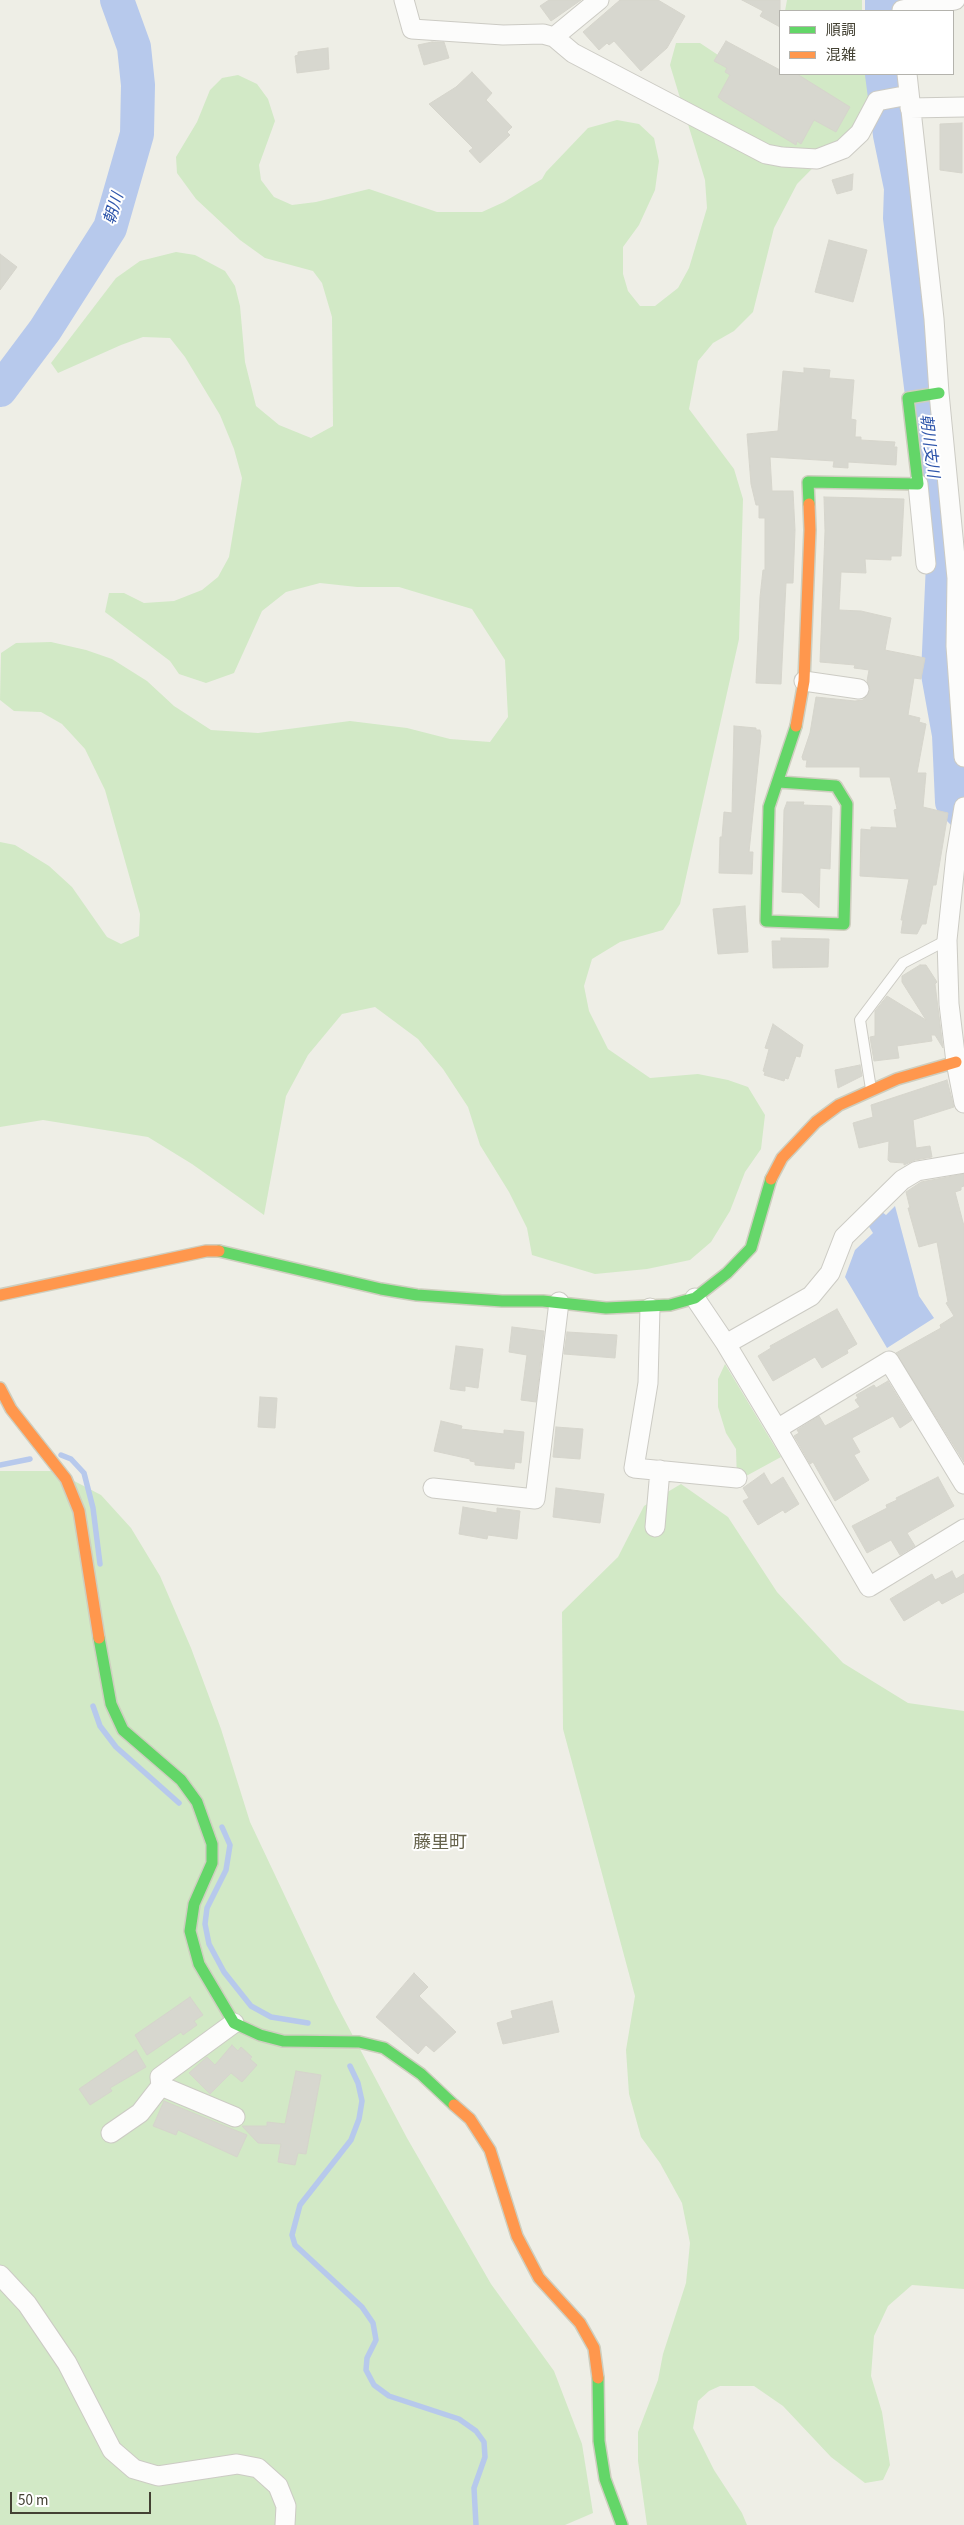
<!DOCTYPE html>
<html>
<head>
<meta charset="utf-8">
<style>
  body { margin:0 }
  #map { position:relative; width:964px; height:2525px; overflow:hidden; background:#eeeee6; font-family:"Source Sans 3","Noto Sans JP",sans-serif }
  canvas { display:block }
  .legend { position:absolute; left:779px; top:10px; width:175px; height:65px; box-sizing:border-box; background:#fff; border:1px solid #b4b3ad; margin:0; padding:6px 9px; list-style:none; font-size:15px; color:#434133 }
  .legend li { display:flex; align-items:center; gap:10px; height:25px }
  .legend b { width:25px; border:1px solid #b4b3ad }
  .scale { position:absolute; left:10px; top:2492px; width:141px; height:22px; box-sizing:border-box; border:2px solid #434133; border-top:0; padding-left:6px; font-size:15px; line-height:18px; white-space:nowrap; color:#434133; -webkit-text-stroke:4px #fff; paint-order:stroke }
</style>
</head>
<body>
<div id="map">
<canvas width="964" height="2525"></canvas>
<ul class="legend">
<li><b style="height:6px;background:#63d668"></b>順調</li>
<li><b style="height:6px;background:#ff974d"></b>混雑</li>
</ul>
<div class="scale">50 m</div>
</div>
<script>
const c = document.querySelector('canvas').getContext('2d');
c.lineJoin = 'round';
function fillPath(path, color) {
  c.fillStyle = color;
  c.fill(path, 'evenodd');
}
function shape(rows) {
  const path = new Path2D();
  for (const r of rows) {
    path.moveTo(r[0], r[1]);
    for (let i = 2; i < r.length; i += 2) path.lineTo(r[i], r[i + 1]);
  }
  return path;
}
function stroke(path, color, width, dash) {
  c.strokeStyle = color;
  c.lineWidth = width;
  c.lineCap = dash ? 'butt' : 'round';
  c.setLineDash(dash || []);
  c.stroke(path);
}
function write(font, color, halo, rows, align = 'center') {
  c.font = font + ' "Source Sans 3","Noto Sans JP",sans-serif';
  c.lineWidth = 4;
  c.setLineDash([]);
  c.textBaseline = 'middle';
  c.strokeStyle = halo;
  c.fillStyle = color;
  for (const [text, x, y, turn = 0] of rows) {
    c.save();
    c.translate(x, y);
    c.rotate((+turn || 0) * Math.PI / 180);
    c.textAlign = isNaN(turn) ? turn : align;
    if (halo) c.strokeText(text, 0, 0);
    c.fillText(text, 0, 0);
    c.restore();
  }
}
fillPath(shape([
  [787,0,862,0,862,11,785,11],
  [676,43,700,43,718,55,798,87,794,74,871,74,874,96,864,116,797,184,774,228,753,312,734,331,713,343,698,361,689,409,734,469,743,499,739,639,680,904,663,930,620,942,592,959,584,986,589,1011,608,1049,650,1078,698,1074,728,1080,748,1087,765,1115,761,1149,745,1172,730,1211,711,1242,690,1260,647,1269,595,1274,532,1255,527,1228,509,1192,480,1145,468,1107,443,1069,418,1039,375,1007,342,1014,308,1055,286,1096,264,1215,192,1164,148,1137,43,1120,0,1127,0,842,15,845,49,866,72,887,107,937,121,944,139,936,140,914,105,790,85,749,62,724,41,712,14,711,0,700,1,653,16,643,51,642,86,650,112,659,147,681,174,706,211,730,258,733,350,721,407,728,450,739,490,742,508,717,505,660,472,609,399,587,357,587,320,583,286,592,262,611,234,673,206,683,179,674,170,661,105,612,109,593,124,593,144,603,174,601,202,590,218,577,229,557,242,478,234,449,220,415,185,357,170,338,143,337,121,345,58,373,51,363,116,278,140,261,176,252,195,255,225,271,235,286,240,306,245,362,256,406,279,425,311,438,333,426,332,317,322,283,313,271,265,258,240,240,196,199,177,173,176,157,197,122,210,90,222,78,238,75,257,84,268,99,275,121,259,165,261,180,274,197,292,205,316,202,369,189,437,212,482,212,504,202,542,179,546,172,588,128,617,120,639,124,654,138,659,161,655,190,639,225,623,247,623,274,628,291,640,306,655,306,678,288,689,268,707,208,705,180,670,65],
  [725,1364,781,1457,737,1481,736,1449,726,1433,718,1407,718,1379],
  [0,1471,55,1471,101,1495,131,1528,160,1576,191,1648,221,1729,250,1822,334,2000,407,2138,491,2284,554,2371,582,2444,593,2513,565,2525,0,2525],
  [681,1484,728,1517,777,1592,843,1663,908,1703,964,1711,964,2289,912,2285,888,2306,874,2336,871,2376,882,2412,890,2465,883,2480,865,2483,831,2457,783,2406,754,2386,720,2386,709,2391,698,2401,693,2428,714,2470,742,2513,747,2525,647,2525,638,2461,638,2432,658,2380,663,2354,686,2283,690,2243,682,2203,660,2163,641,2137,629,2094,626,2050,635,1996,563,1729,562,1612,618,1557,644,1506]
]), '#d2e9c6');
fillPath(shape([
  [895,1206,919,1296,934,1318,887,1348,845,1277,855,1250,873,1233,868,1225,882,1212,886,1215]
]), '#b7c9ec');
stroke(shape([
  [61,1455,71,1459,84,1473,93,1508,100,1564],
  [0,1465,30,1459],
  [93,1706,100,1726,116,1747,179,1803],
  [222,1827,230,1845,226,1870,207,1908,205,1924,209,1944,224,1972,251,2006,271,2017,308,2023],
  [350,2066,358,2083,362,2101,359,2119,351,2140,300,2205,292,2235,295,2245,362,2307,373,2323,376,2340,367,2358,366,2370,374,2385,389,2396,459,2419,476,2431,484,2442,485,2457,474,2488,476,2525]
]), '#b7c9ec', 5.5);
stroke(shape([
  [882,11,882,0],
  [882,74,890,135,901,188,900,218,943,564,938,674,949,735,952,802,964,814],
  [0,390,45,330,110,228,137,134,138,85,134,47,117,0]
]), '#b7c9ec', 34);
const building = shape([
  [549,0,581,0,551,21,540,6,549,0],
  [620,0,658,0,685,16,667,48,641,71,614,41,609,45,607,43,599,50,583,32,620,0],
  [742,0,780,0,780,27,760,16,763,11,742,0],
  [726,41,780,70,780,74,797,74,850,107,836,132,814,120,801,144,797,141,796,145,723,101,718,97,730,75,725,72,727,68,714,61,726,41],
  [432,42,444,42,449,58,424,65,418,45,432,42],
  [328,48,329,69,297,73,295,56,298,55,298,52,328,48],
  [472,72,492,93,486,100,512,127,507,132,510,135,480,163,469,151,473,148,429,104,456,87,472,72],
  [962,123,962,173,940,170,940,124,962,123],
  [853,174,852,190,837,194,832,180,853,174],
  [829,240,867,250,853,302,815,292,829,240],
  [0,254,17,267,0,290,0,254],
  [804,368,830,370,829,378,854,380,851,419,856,420,855,437,861,437,861,440,895,442,894,447,897,447,896,465,848,462,848,468,833,467,834,461,770,457,772,491,793,491,795,530,793,583,786,583,781,684,756,683,760,597,763,570,765,570,765,518,759,518,759,505,756,505,751,484,747,434,778,431,783,371,804,373,804,368],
  [824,497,904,499,901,556,891,556,891,560,865,559,866,573,841,572,839,610,861,611,891,618,885,650,925,658,921,679,914,678,908,715,920,718,919,722,926,724,917,773,926,773,923,807,948,813,936,885,933,885,926,924,922,924,917,934,901,933,903,920,901,920,909,879,860,876,861,829,871,830,871,827,897,828,894,810,897,809,890,777,860,777,860,767,806,767,807,760,803,760,802,757,810,733,816,697,855,701,863,700,870,690,867,681,869,670,854,668,855,665,820,662,825,531,824,497],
  [734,726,756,728,756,730,760,730,761,736,749,852,753,852,752,874,719,873,720,837,722,837,724,812,732,813,734,726],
  [787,802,804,802,803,805,831,806,832,808,830,869,820,868,819,908,802,893,782,892,784,810,787,802],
  [745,906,748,952,718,954,713,909,745,906],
  [781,938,829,939,828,967,773,968,772,941,781,941,781,938],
  [920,965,926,965,937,982,935,984,943,1048,935,1035,931,1035,932,1041,897,1046,899,1058,874,1061,870,1037,875,1036,875,1011,887,996,926,1020,902,982,902,976,920,965],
  [773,1024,803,1045,800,1057,796,1056,788,1079,785,1078,784,1081,764,1075,765,1072,763,1071,769,1049,765,1048,773,1024],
  [860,1065,862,1076,838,1088,835,1070,860,1065],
  [947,1080,954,1107,913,1120,916,1148,930,1146,932,1157,915,1160,904,1165,904,1163,890,1162,888,1160,889,1141,859,1148,853,1123,873,1117,871,1105,947,1080],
  [964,1174,964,1186,961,1187,961,1190,955,1192,964,1226,964,1462,896,1353,941,1328,940,1325,954,1316,946,1303,948,1302,937,1242,919,1247,908,1208,910,1208,906,1192,921,1182,964,1174],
  [837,1309,857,1344,847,1350,848,1353,822,1368,815,1357,773,1381,758,1356,771,1348,770,1346,837,1309],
  [512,1327,544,1331,536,1402,521,1400,527,1355,509,1352,512,1327],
  [567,1332,617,1335,615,1358,564,1354,567,1332],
  [456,1346,483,1349,478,1388,465,1386,465,1391,450,1389,456,1346],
  [888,1381,912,1420,900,1428,893,1416,852,1438,860,1452,854,1455,869,1480,835,1501,813,1462,810,1464,797,1441,794,1436,799,1433,797,1430,819,1416,825,1426,860,1407,855,1400,858,1398,856,1395,874,1385,876,1388,888,1381],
  [260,1397,277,1398,275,1428,258,1427,260,1397],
  [441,1421,462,1426,461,1429,504,1434,504,1430,524,1432,521,1463,515,1462,514,1469,475,1465,475,1462,470,1461,470,1459,434,1451,441,1421],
  [556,1427,583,1429,580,1459,553,1457,556,1427],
  [764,1473,771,1485,783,1477,799,1504,785,1513,783,1510,758,1525,743,1501,749,1498,743,1488,764,1473],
  [938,1477,954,1506,907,1533,915,1546,900,1555,891,1540,867,1553,852,1526,887,1508,886,1505,897,1500,896,1498,938,1477],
  [556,1488,604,1494,600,1523,553,1517,556,1488],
  [463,1507,497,1513,497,1508,520,1511,517,1539,488,1535,487,1539,459,1534,463,1507],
  [952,1571,956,1579,964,1574,964,1592,942,1604,939,1600,904,1621,890,1599,932,1574,935,1580,952,1571],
  [414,1973,428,1987,419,1996,456,2032,434,2052,426,2045,418,2054,376,2017,414,1973],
  [190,1997,203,2015,194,2021,197,2025,183,2035,181,2032,147,2055,135,2035,190,1997],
  [552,2001,559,2032,503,2044,497,2023,513,2018,511,2011,552,2001],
  [232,2045,238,2051,241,2047,252,2057,250,2059,257,2065,242,2082,231,2073,210,2094,189,2073,207,2057,215,2065,232,2045],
  [136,2050,146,2067,110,2088,112,2091,90,2105,79,2089,136,2050],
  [296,2071,321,2075,306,2154,298,2153,295,2165,278,2162,281,2144,258,2143,242,2126,267,2126,267,2122,285,2124,296,2071],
  [164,2101,247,2135,237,2157,178,2130,176,2135,153,2126,164,2101]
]);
fillPath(building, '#d7d7cf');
stroke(building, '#d6d5cc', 1);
const lane = shape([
  [871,1089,860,1020,903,963,947,940]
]);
const street = shape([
  [404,0,412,29,503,35,543,34,554,37,573,53,766,154,782,157,817,159,843,149,860,133,877,101,909,95],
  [902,10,955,0],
  [554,37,599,0],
  [907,74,934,319,939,393,957,578,956,646,964,757],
  [910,108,964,107],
  [918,484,926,564],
  [804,681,859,689],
  [964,807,956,855,947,940,949,1004,956,1062,964,1103],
  [695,1298,726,1344,777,1429],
  [650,1308,648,1383,634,1468,737,1478],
  [726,1344,811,1296,830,1273,844,1237,902,1180,917,1171,964,1163],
  [964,1484,889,1361,777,1429,869,1587,964,1529],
  [433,1488,535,1499,559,1302],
  [655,1527,660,1470],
  [161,2086,235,2117],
  [111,2133,140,2113,161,2086,160,2077,234,2023],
  [0,2275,27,2304,67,2363,112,2450,134,2469,158,2476,237,2464,258,2468,278,2486,286,2506,285,2525]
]);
const fast = shape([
  [809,504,808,482,918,484,908,398,939,393],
  [779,782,836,786,847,804,844,924,766,921,769,807,796,726],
  [219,1251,381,1289,417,1295,502,1301,543,1301,606,1308,670,1305,695,1298,727,1273,751,1248,771,1179],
  [99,1638,111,1704,123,1730,181,1780,197,1802,212,1844,212,1863,194,1904,190,1931,199,1964,234,2023,260,2035,283,2041,359,2042,384,2048,421,2074,454,2105],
  [598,2378,599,2441,605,2479,622,2525]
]);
const slow = shape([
  [796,726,804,681,810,530,809,504],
  [771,1179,782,1158,816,1122,839,1105,897,1079,956,1062],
  [0,1295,206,1251,219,1251],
  [0,1388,11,1409,66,1479,79,1511,99,1638],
  [454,2105,470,2119,490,2150,517,2236,539,2278,580,2323,594,2348,598,2378]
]);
stroke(lane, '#cccbc4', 12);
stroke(street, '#cccbc4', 21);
stroke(fast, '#cecebf', 14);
stroke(slow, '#cecebf', 14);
stroke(lane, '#fcfcfb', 10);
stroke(street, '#fcfcfb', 19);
stroke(fast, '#63d668', 11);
stroke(slow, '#ff974d', 11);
write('italic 16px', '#2f56ab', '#fff', [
  ["朝川",115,209,-73],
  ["朝川支川",928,446,83]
]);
write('18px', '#65624b', '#fff', [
  ["藤里町",440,1844]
]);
</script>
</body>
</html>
